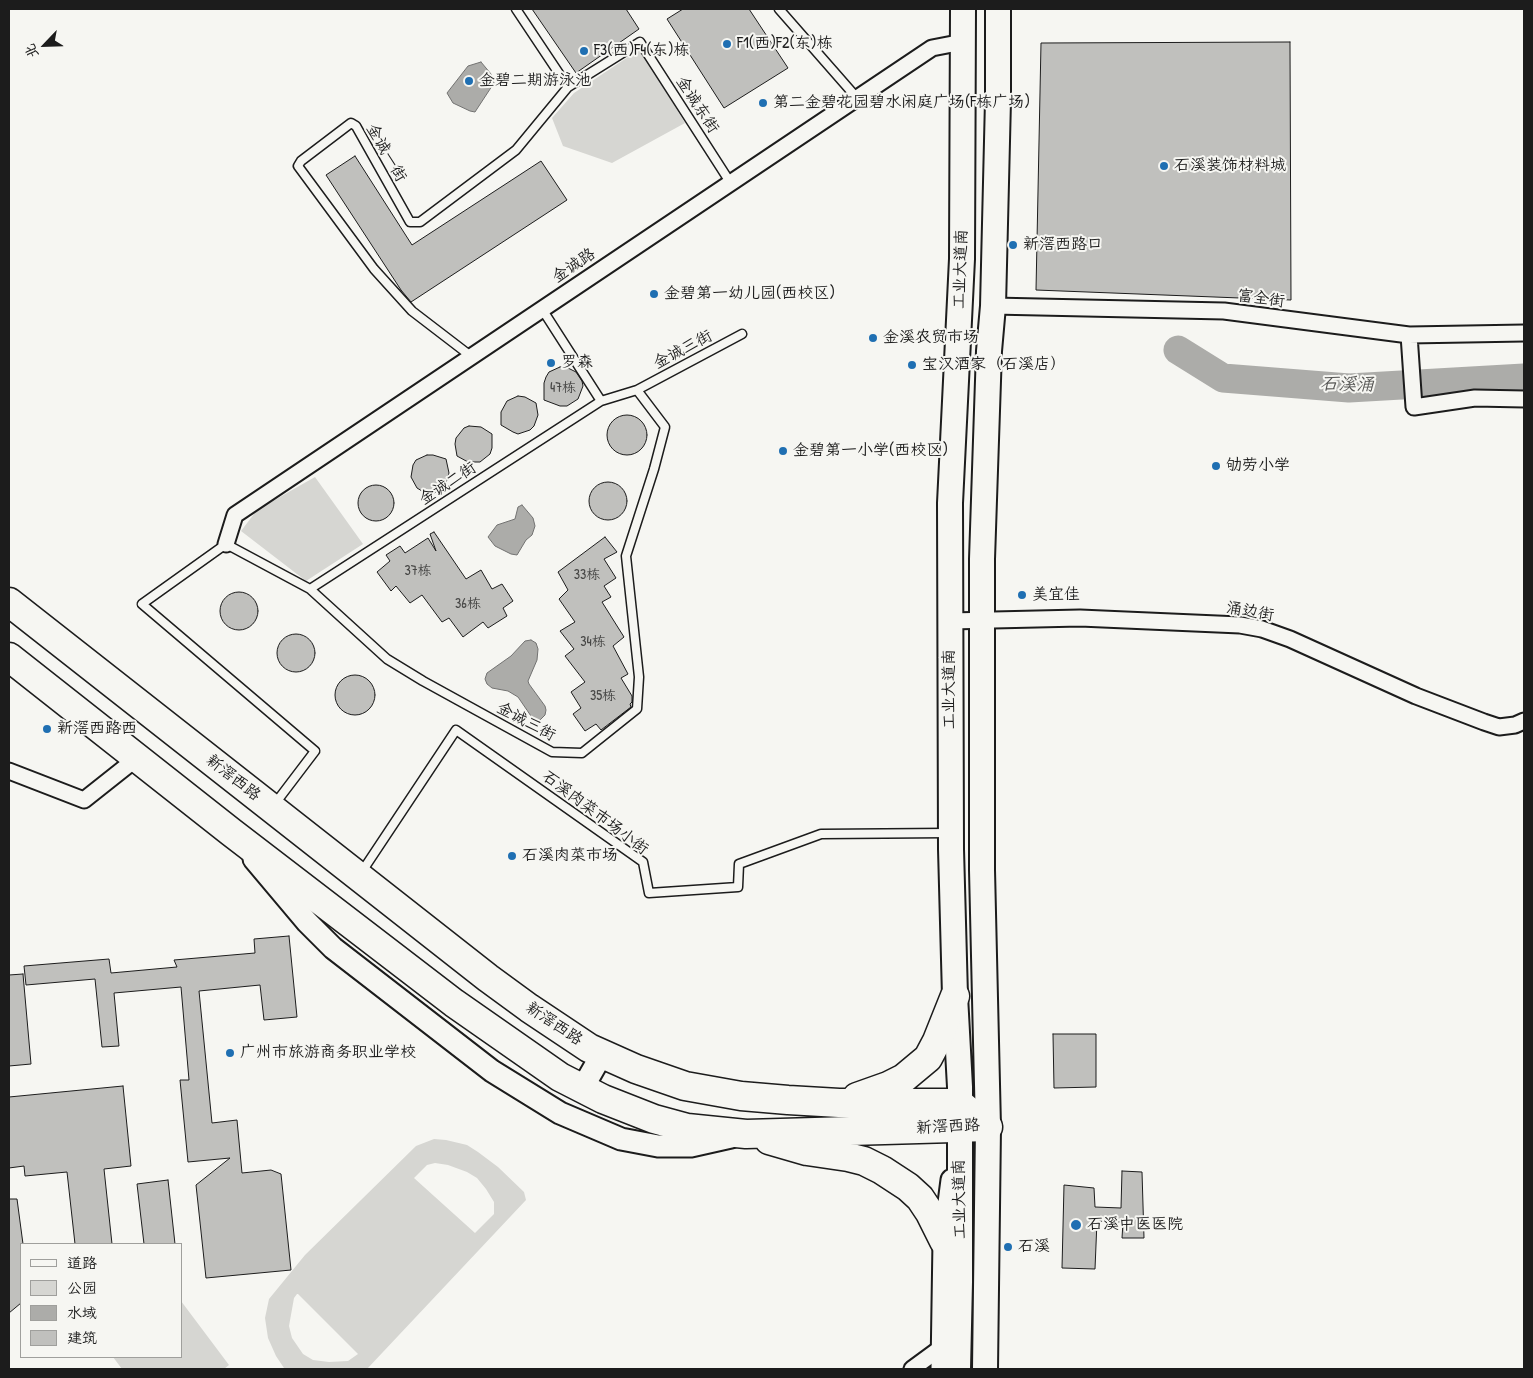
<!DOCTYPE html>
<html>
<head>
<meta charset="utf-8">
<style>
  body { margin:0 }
  #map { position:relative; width:1533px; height:1378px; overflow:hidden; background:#f6f6f2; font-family:"Patrick Hand","LXGW WenKai TC",sans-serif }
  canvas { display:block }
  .frame { position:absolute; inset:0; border:10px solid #1c1c1c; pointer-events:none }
  .legend { position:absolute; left:20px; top:1243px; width:162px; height:115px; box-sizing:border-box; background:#f6f6f2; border:1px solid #9f9f9c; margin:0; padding:6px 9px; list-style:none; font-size:15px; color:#1c1c1c }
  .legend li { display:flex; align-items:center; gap:10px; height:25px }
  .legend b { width:25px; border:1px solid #9f9f9c }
  .north { position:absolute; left:20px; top:20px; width:50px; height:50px; -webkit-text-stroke:4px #f6f6f2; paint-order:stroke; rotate:246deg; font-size:14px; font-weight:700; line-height:20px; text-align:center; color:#1c1c1c }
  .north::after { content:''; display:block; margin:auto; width:18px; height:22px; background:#1c1c1c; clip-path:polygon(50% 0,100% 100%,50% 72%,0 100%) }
</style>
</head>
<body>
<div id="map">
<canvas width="1533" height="1378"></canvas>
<div class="frame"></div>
<ul class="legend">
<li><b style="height:6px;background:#f6f6f2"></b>道路</li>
<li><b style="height:14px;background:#d6d6d2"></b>公园</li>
<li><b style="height:14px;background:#acaca9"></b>水域</li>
<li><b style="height:14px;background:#c0c0bd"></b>建筑</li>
</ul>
<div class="north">北</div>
</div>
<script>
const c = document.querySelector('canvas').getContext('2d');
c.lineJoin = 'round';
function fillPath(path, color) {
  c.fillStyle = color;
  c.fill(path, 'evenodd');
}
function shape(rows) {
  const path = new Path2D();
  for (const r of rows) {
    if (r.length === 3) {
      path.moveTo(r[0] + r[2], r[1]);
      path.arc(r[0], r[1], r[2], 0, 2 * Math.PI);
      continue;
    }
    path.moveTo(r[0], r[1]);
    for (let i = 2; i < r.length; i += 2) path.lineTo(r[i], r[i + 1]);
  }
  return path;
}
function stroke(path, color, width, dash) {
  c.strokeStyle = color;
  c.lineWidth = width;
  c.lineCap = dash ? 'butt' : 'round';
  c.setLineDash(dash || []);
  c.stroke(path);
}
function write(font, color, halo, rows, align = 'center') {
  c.font = font + ' "Patrick Hand","LXGW WenKai TC",sans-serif';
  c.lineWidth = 4;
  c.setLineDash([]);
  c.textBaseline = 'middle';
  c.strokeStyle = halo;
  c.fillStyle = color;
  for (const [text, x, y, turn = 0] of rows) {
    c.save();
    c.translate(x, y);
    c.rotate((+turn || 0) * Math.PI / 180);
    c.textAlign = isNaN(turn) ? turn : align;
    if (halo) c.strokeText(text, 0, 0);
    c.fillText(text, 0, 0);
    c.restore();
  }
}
fillPath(shape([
  [640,49,685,123,612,163,563,146,552,118,574,93],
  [315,477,363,544,306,581,241,531,257,510],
  [434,1139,446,1140,467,1145,478,1152,498,1167,524,1192,526,1200,367,1369,287,1369,284,1368,276,1356,268,1338,265,1318,269,1299,305,1255,416,1146],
  [435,1163,448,1165,467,1172,477,1178,486,1189,494,1202,494,1214,475,1233,414,1178,427,1165],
  [297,1294,298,1294,358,1354,348,1361,329,1362,313,1360,303,1354,292,1338,289,1326,294,1298],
  [181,1301,229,1365,224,1369,122,1369,113,1357,181,1357]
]), '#d6d6d2');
const water = shape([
  [481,62,491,74,494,83,475,112,470,111,453,103,447,93,468,66,481,62],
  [522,505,533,518,535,526,532,535,526,540,517,555,511,554,495,546,488,537,497,525,515,519,518,507,522,505],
  [531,640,536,643,538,649,537,660,528,681,529,684,545,706,546,710,545,715,540,720,533,719,518,697,508,691,492,688,487,684,485,679,487,673,511,656,525,641,531,640]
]);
fillPath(water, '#acaca9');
stroke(water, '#727271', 1);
stroke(shape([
  [1178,350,1223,378,1349,388,1524,378]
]), '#acaca9', 29);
const building = shape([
  [532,9,626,9,639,29,576,73,532,9],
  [683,9,749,9,788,68,724,108,667,19,683,9],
  [1290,42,1291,300,1036,290,1041,43,1290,42],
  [355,156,412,245,541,161,567,200,411,302,401,290,326,175,355,156],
  [560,367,566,367,576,372,582,381,583,386,578,399,567,406,560,406,544,400,544,383,546,377,549,372,560,367],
  [518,396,525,397,536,403,538,415,534,426,530,430,518,434,513,432,501,425,501,412,507,401,518,396],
  [627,435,20],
  [469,426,481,427,492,434,492,448,490,454,480,462,468,462,457,456,455,444,456,438,464,428,469,426],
  [427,455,433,455,446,459,449,473,445,486,434,493,422,491,417,488,411,477,413,465,416,460,427,455],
  [608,501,19],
  [376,503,18],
  [434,532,466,579,481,570,492,589,502,584,513,601,503,608,507,616,488,628,483,622,463,637,449,618,442,622,422,595,410,603,396,586,391,591,377,572,390,561,386,555,400,546,405,553,428,538,436,551,430,534,434,532],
  [605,537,617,552,604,559,616,578,604,586,611,597,602,602,624,637,613,646,628,674,621,678,632,696,632,702,630,704,631,707,601,730,596,724,585,731,573,714,581,708,571,692,585,682,565,656,574,649,560,631,575,622,559,599,568,590,558,572,605,537],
  [239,611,19],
  [296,653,19],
  [355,695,20],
  [289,936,297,1017,264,1020,260,985,199,991,212,1123,237,1120,242,1173,271,1170,281,1174,291,1270,206,1278,196,1185,230,1158,188,1162,180,1080,189,1080,181,987,114,993,119,1046,102,1047,95,979,26,985,24,966,109,959,111,973,177,967,174,960,255,953,254,939,289,936],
  [23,974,31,1064,9,1066,9,975,23,974],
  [1053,1034,1096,1034,1096,1087,1054,1088,1053,1034],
  [123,1086,131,1166,104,1169,112,1244,75,1244,67,1172,25,1176,24,1166,9,1168,9,1097,123,1086],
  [1122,1171,1142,1172,1144,1238,1122,1238,1123,1222,1097,1221,1095,1269,1062,1268,1064,1185,1094,1188,1095,1207,1121,1208,1122,1171],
  [168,1180,175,1244,144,1244,137,1184,168,1180],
  [9,1199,17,1199,23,1244,21,1244,21,1303,9,1313,9,1199]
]);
fillPath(building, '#c0c0bd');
stroke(building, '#1c1c1c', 1);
const lane = shape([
  [516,9,568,87,640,42,730,182],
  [779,9,857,98],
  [542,309,601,401,637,390],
  [472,357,412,311,374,269,298,166,301,161,351,123,356,126,410,222,420,222,516,150,568,87],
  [310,589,601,401],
  [274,805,315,751,142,604,226,544,310,589,387,659,423,681,552,752,582,753,637,709,639,677,626,556,654,469,665,427,637,390,742,334],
  [361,873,456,730,643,862,649,893,738,887,739,864,821,834,948,833]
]);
const street = shape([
  [993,306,1224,311,1409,335,1524,333],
  [1409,335,1414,407,1475,398,1524,399],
  [226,544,235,515,932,48,963,42],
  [950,621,1080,618,1240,625,1262,629,1290,639,1416,696,1484,722,1499,727,1515,725,1524,721],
  [9,771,84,800,137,758],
  [912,1369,942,1347]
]);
const secondary = shape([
  [254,859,307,922,333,948,492,1071,560,1113,621,1139,658,1146,691,1146,731,1137],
  [582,1089,602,1054],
  [942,1369,944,1241,952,1180]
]);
const primary = shape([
  [958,1369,960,1282,960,1087,955,996,951,849,950,503,962,259,963,9],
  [985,1369,988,1127,982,870,982,559,989,351,993,306,998,100,998,9]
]);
const highway = shape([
  [9,602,488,978,529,1008,589,1048,636,1069,685,1086,741,1096,788,1100,839,1103,959,1103,988,1127],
  [9,657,231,832,454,1003,560,1077,603,1099,654,1119,687,1128,746,1134,988,1127],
  [857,1097,888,1086,904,1078,928,1058,937,1041,955,996],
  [769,1140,807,1151,848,1157,864,1161,882,1170,908,1187,920,1198,930,1213,944,1241]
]);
stroke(lane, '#1c1c1c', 11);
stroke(street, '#1c1c1c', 19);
stroke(secondary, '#1c1c1c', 25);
stroke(primary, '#1c1c1c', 28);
stroke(highway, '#1c1c1c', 31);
stroke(lane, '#f6f6f2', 8);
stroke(street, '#f6f6f2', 15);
stroke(secondary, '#f6f6f2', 21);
stroke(primary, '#f6f6f2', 24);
stroke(highway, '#f6f6f2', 28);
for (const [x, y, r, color] of [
  [727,44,5,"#1f6fb2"],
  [584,51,5,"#1f6fb2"],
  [469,81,5,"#1f6fb2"],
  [763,103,5,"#1f6fb2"],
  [1164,166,5,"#1f6fb2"],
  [1013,245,5,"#1f6fb2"],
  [654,294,5,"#1f6fb2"],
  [873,338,5,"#1f6fb2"],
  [551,363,5,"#1f6fb2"],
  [912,365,5,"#1f6fb2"],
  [783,451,5,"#1f6fb2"],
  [1216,466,5,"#1f6fb2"],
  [1022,595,5,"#1f6fb2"],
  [47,729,5,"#1f6fb2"],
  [512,856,5,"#1f6fb2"],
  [230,1053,5,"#1f6fb2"],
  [1076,1225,6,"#1f6fb2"],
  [1008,1247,5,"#1f6fb2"]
]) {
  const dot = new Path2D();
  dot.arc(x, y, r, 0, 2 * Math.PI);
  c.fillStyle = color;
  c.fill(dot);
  stroke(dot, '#f6f6f2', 2);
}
write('14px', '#454544', null, [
  ["47栋",563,388],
  ["37栋",418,571],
  ["33栋",587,575],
  ["36栋",468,604],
  ["34栋",593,642],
  ["35栋",603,696]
]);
write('16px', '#1c1c1c', '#f6f6f2', [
  ["F1(西)F2(东)栋",737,44],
  ["F3(西)F4(东)栋",594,51],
  ["金碧二期游泳池",479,81],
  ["第二金碧花园碧水闲庭广场(F栋广场)",773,103],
  ["石溪装饰材料城",1174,166],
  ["新滘西路口",1023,245],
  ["金碧第一幼儿园(西校区)",664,294],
  ["金溪农贸市场",883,338],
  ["罗森",561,363],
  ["宝汉酒家（石溪店）",922,365],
  ["金碧第一小学(西校区)",793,451],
  ["劬劳小学",1226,466],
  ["美宜佳",1032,595],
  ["新滘西路西",57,729],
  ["石溪肉菜市场",522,856],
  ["广州市旅游商务职业学校",240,1053],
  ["石溪中医医院",1087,1225],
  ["石溪",1018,1247]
], 'left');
write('16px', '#1c1c1c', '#f6f6f2', [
  ["金诚东街",697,105,57],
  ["金诚一街",386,153,60],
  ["金诚路",574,266,-34],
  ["工业大道南",961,269,-88],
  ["富全街",1261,299,8],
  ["金诚三街",683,350,-28],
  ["金诚二街",448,484,-33],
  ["涌边街",1250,612,10],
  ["工业大道南",950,689,-90],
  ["金诚三街",526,722,28],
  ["新滘西路",233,778,38],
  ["石溪肉菜市场小街",595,813,37],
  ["新滘西路",554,1024,34],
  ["新滘西路",948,1127,-3],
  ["工业大道南",960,1199,-91]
]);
write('italic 18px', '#565654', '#f6f6f2', [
  ["石溪涌",1347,385,1]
]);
</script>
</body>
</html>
